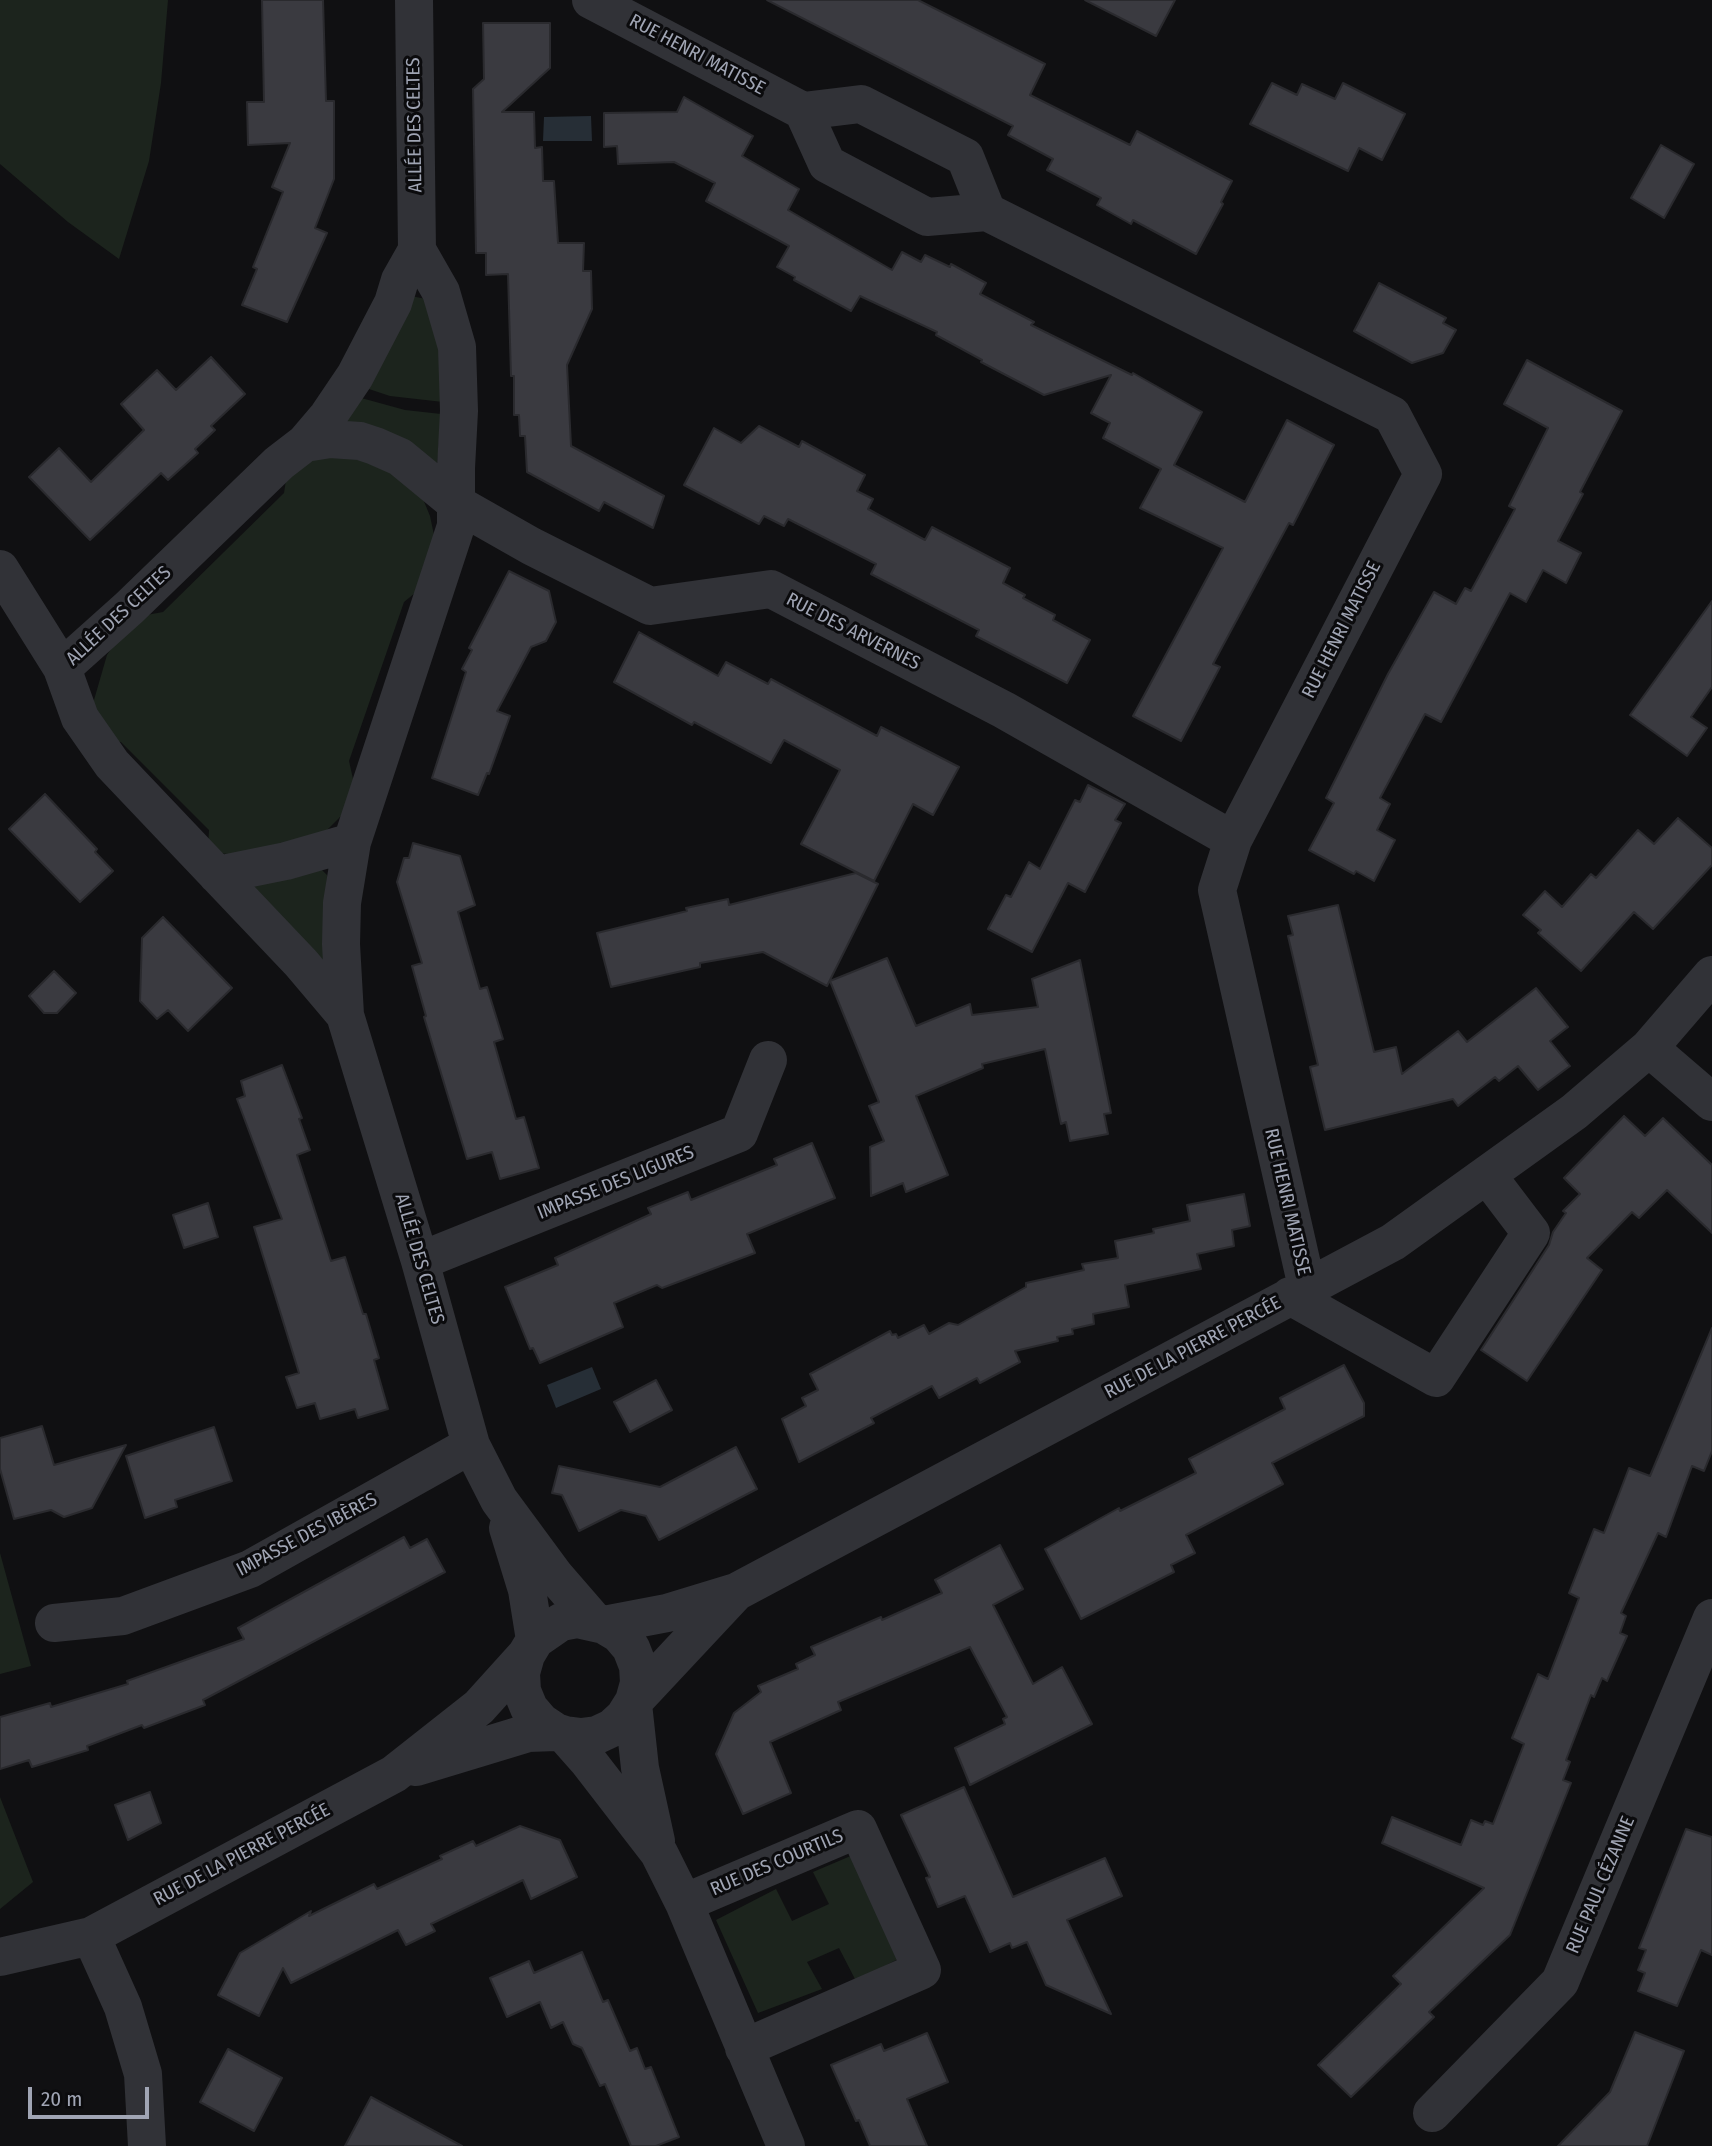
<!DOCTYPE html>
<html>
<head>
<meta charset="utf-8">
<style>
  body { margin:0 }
  #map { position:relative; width:1712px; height:2146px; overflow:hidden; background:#101012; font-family:"Fira Sans Condensed",sans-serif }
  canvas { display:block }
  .scale { position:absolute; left:28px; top:2087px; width:121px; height:32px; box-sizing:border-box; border:4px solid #a0a5b4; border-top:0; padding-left:9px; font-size:21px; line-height:24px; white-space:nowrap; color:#a0a5b4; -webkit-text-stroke:5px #0b0b0d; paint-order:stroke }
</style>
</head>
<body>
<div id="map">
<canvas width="1712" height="2146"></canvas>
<div class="scale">20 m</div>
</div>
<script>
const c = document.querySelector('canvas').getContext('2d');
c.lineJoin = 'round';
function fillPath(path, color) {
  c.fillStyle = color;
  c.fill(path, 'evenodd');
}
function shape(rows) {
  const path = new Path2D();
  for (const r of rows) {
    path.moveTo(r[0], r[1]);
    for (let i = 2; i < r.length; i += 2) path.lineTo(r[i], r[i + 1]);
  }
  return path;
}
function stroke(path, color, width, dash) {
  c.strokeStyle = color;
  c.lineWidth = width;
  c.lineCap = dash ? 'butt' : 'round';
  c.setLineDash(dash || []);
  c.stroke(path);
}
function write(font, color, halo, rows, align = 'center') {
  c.font = font + ' "Fira Sans Condensed",sans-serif';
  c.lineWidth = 6;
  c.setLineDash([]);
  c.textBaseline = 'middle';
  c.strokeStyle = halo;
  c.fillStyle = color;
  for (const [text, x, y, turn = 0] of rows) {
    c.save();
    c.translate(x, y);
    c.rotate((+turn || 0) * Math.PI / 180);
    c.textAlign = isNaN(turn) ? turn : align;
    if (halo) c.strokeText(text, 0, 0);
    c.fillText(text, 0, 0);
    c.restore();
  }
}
fillPath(shape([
  [0,0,168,0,161,83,149,161,119,259,68,222,0,164],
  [411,296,426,299,438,329,443,402,390,396,360,386],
  [354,396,405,410,441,414,437,468,333,422],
  [311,454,379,460,423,499,430,516,434,535,426,584,404,602,349,761,355,788,345,812,325,832,238,855,218,853,208,848,209,830,121,742,102,739,94,711,94,700,107,655,121,634,136,617,163,612,284,493,288,467],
  [321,869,327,875,326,963,253,890,257,881],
  [0,1553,31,1666,0,1674],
  [0,1797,33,1882,0,1909],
  [853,1855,900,1958,856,1981,839,1948,807,1962,822,1989,758,2013,716,1920,776,1889,792,1921,829,1904,813,1872]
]), '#1c241d');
fillPath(shape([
  [591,116,592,141,543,141,544,117],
  [592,1367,601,1389,556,1408,547,1385]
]), '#262e36');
const building = shape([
  [262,0,323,0,326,101,334,101,334,179,315,228,327,233,287,322,242,305,257,269,253,267,283,192,272,187,290,143,248,145,247,102,264,102,262,0],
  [767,0,918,0,1045,64,1030,95,1130,145,1137,131,1232,181,1221,202,1223,204,1196,254,1133,220,1131,224,1097,205,1101,198,1047,170,1053,159,1008,135,1013,126,767,0],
  [1085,0,1175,0,1156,36,1085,0],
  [483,23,550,23,550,68,502,112,534,112,535,148,542,147,543,181,554,181,558,243,584,243,583,271,591,271,592,309,567,365,571,446,664,496,653,528,604,502,599,511,527,472,525,436,520,436,519,415,514,415,514,376,511,376,508,274,486,275,486,253,476,253,473,89,484,79,483,23],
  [1272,83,1297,95,1302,84,1335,99,1343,83,1405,114,1382,160,1359,148,1348,171,1250,124,1272,83],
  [684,97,753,136,742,156,799,189,788,210,892,270,902,252,921,262,925,255,950,267,951,264,986,283,980,294,1034,322,1031,325,1132,375,1133,373,1202,412,1174,465,1245,502,1287,420,1334,445,1293,525,1289,523,1213,664,1220,667,1181,741,1133,716,1223,548,1140,508,1161,469,1103,438,1110,423,1091,413,1111,375,1044,395,981,362,982,360,936,335,937,332,860,296,851,311,794,280,795,277,777,267,789,246,706,201,715,183,674,162,618,164,617,146,604,147,604,113,677,112,684,97],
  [1661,145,1694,164,1664,218,1631,198,1661,145],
  [1379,283,1446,318,1443,323,1456,330,1443,353,1412,363,1354,331,1379,283],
  [211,357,245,394,211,426,215,430,195,449,198,453,168,480,161,473,90,540,29,477,59,448,91,482,144,430,121,404,157,370,176,390,211,357],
  [1527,360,1622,411,1580,492,1583,494,1558,541,1581,553,1566,583,1543,570,1526,602,1510,593,1441,722,1425,714,1380,798,1390,804,1377,830,1395,840,1374,881,1356,871,1354,874,1309,850,1334,803,1326,798,1388,674,1434,592,1456,604,1465,588,1471,591,1515,509,1509,506,1548,428,1504,404,1527,360],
  [759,426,799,447,802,441,865,475,857,491,873,499,868,509,925,540,932,527,1010,568,1003,583,1025,595,1023,598,1055,615,1053,620,1090,640,1067,683,976,636,979,630,871,574,876,564,788,519,784,526,764,516,759,524,684,485,714,428,741,443,759,426],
  [509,571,549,591,556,622,546,641,531,647,497,711,510,716,489,774,487,773,478,795,432,778,466,672,462,669,472,650,469,648,509,571],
  [1712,601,1712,687,1691,717,1707,728,1687,756,1630,715,1712,601],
  [639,632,718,676,726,662,768,684,771,679,877,736,881,727,959,767,933,815,913,804,874,881,801,844,840,770,784,740,771,763,694,722,692,725,614,682,639,632],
  [1088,785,1125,804,1115,820,1121,823,1085,892,1068,883,1032,952,988,929,1006,895,1011,897,1029,862,1040,869,1075,800,1080,802,1088,785],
  [45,794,97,849,95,852,113,871,80,902,9,829,45,794],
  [1678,818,1712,848,1712,865,1653,929,1634,912,1581,971,1538,933,1541,930,1523,915,1545,891,1562,907,1591,874,1596,878,1638,830,1654,844,1678,818],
  [413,843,460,856,475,905,458,912,480,989,487,987,503,1039,494,1042,516,1119,524,1117,539,1168,500,1179,492,1152,467,1159,424,1017,426,1016,412,966,422,963,397,882,404,858,409,858,413,843],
  [856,873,878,884,827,986,763,952,700,963,700,967,611,987,597,933,687,911,686,908,728,899,729,905,856,873],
  [1338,905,1374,1052,1396,1047,1402,1074,1458,1031,1467,1042,1536,988,1568,1027,1550,1041,1570,1066,1538,1090,1518,1066,1499,1081,1495,1077,1458,1106,1453,1099,1325,1130,1310,1067,1318,1065,1288,936,1293,935,1288,916,1338,905],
  [163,917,232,988,188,1031,168,1010,157,1019,140,1001,142,938,163,917],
  [887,958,916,1026,970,1004,972,1015,1038,1007,1032,979,1080,960,1111,1113,1104,1114,1108,1134,1070,1141,1066,1122,1061,1124,1045,1049,982,1064,983,1068,916,1096,948,1175,906,1192,903,1183,871,1196,870,1147,884,1141,869,1106,879,1102,830,981,887,958],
  [54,971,76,993,57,1013,44,1013,29,996,54,971],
  [282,1065,302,1118,299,1119,310,1150,297,1155,331,1261,345,1257,363,1314,366,1314,379,1358,374,1360,388,1409,358,1418,355,1409,320,1419,315,1403,297,1408,286,1377,299,1373,254,1227,282,1219,237,1099,245,1096,241,1081,282,1065],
  [1624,1116,1645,1136,1663,1118,1712,1165,1712,1233,1667,1190,1639,1218,1632,1212,1587,1258,1602,1270,1527,1381,1481,1350,1549,1245,1553,1232,1566,1213,1563,1211,1580,1194,1564,1178,1624,1116],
  [812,1143,835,1198,747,1234,755,1253,662,1288,657,1285,614,1303,623,1327,540,1363,533,1348,530,1349,505,1287,558,1265,555,1258,651,1214,648,1208,688,1192,691,1200,777,1165,774,1159,812,1143],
  [1244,1194,1250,1226,1232,1230,1234,1246,1197,1254,1201,1269,1125,1285,1129,1307,1093,1314,1094,1324,1072,1329,1073,1334,1057,1337,1058,1341,1015,1351,1020,1362,980,1383,977,1378,939,1398,932,1386,871,1418,874,1423,799,1462,782,1419,806,1406,802,1398,818,1390,810,1374,890,1331,892,1335,896,1334,898,1338,924,1325,929,1334,949,1323,958,1325,1026,1287,1026,1283,1084,1270,1082,1264,1118,1258,1115,1241,1154,1233,1153,1229,1190,1221,1187,1205,1244,1194],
  [208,1203,218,1237,184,1248,173,1215,208,1203],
  [1712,1328,1712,1451,1704,1471,1692,1466,1666,1537,1658,1533,1621,1613,1626,1616,1620,1633,1627,1636,1607,1681,1602,1678,1594,1697,1591,1695,1566,1760,1570,1762,1563,1780,1571,1783,1510,1935,1429,2012,1434,2017,1351,2097,1318,2065,1401,1984,1393,1976,1484,1888,1382,1843,1392,1817,1461,1845,1471,1820,1483,1825,1485,1821,1493,1824,1524,1744,1512,1738,1538,1674,1548,1679,1579,1598,1569,1593,1594,1529,1604,1533,1629,1468,1650,1476,1712,1328],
  [1344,1365,1364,1403,1364,1416,1272,1463,1283,1484,1186,1535,1195,1553,1171,1565,1174,1572,1081,1619,1045,1549,1119,1508,1120,1511,1196,1473,1189,1459,1285,1409,1280,1398,1344,1365],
  [656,1380,672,1410,630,1432,614,1402,656,1380],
  [42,1426,54,1465,126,1445,92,1508,64,1517,51,1510,14,1519,0,1469,0,1438,42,1426],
  [214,1427,232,1481,175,1500,177,1507,145,1518,126,1456,214,1427],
  [736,1447,757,1489,659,1540,646,1516,621,1510,579,1531,562,1495,552,1493,559,1466,660,1487,736,1447],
  [404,1537,410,1548,427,1539,445,1572,203,1700,205,1705,144,1728,142,1725,87,1746,88,1750,32,1767,29,1760,0,1769,0,1717,50,1703,51,1707,128,1684,127,1681,244,1639,238,1628,404,1537],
  [1000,1545,1023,1589,993,1605,1033,1684,1062,1667,1092,1724,970,1785,955,1748,1005,1724,1003,1719,1007,1717,970,1647,838,1702,841,1710,770,1742,791,1793,743,1814,716,1754,734,1713,761,1692,758,1686,798,1669,796,1664,815,1655,811,1647,881,1617,882,1620,942,1593,935,1580,1000,1545],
  [964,1787,1013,1897,1105,1858,1122,1896,1067,1920,1111,2014,1046,1985,1027,1942,1012,1948,1010,1943,990,1952,965,1896,938,1907,926,1878,930,1877,901,1815,964,1787],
  [150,1792,161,1823,128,1840,115,1805,150,1792],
  [520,1826,560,1840,577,1877,531,1899,523,1880,431,1924,435,1931,406,1945,398,1930,291,1983,283,1968,259,2016,218,1995,240,1953,311,1911,309,1916,374,1884,377,1889,442,1859,440,1856,473,1841,476,1846,520,1826],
  [1686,1829,1712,1837,1712,1955,1701,1950,1677,2006,1638,1991,1645,1973,1638,1970,1646,1950,1639,1948,1686,1829],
  [582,1952,603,2002,608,2000,630,2051,637,2048,645,2069,651,2067,679,2137,656,2146,631,2146,605,2084,600,2086,582,2048,573,2044,563,2022,551,2028,540,2002,507,2017,490,1978,529,1961,534,1973,582,1952],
  [1635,2032,1684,2051,1647,2146,1558,2146,1610,2092,1635,2032],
  [927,2033,948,2082,907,2099,927,2146,870,2146,859,2120,856,2121,831,2065,881,2044,884,2051,927,2033],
  [228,2049,282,2078,254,2131,200,2102,228,2049],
  [371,2097,462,2146,345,2146,371,2097]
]);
fillPath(building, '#3a3a40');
stroke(building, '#2a2a2e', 2);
stroke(shape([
  [414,0,417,250,441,292,457,347,459,411,456,468,456,526,352,842,342,903,341,944,345,1015,420,1261,471,1445,499,1500,555,1576,594,1621],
  [591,0,803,111,861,104,965,157,987,212,927,217,827,164,803,111],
  [987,212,1392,415,1423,474,1233,840,1217,890,1307,1287],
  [305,443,328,416,355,376,393,303,400,280,417,250],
  [0,569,62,668],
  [217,875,286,861,352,842],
  [345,1015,301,963,112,764,80,718,62,668,129,608,279,463,305,443,330,439,360,441,375,446,400,457,457,504,531,546,650,606,771,589,1004,710,1233,840],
  [1649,1048,1712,1102],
  [420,1261,739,1133,768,1060],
  [1290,1296,1436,1378,1531,1233,1487,1175],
  [508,1528,527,1590,535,1640],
  [54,1623,123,1616,250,1569,471,1445],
  [604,1625,667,1613,736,1592,1393,1242,1574,1112,1649,1048,1712,975],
  [634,1701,639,1683,638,1666,631,1648,619,1634,604,1625,577,1619,561,1622,535,1640,526,1655,521,1673,522,1691,529,1708,541,1722,556,1732,565,1735,581,1737,597,1735,612,1728,624,1717,634,1701,736,1592],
  [633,1704,640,1768,656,1841],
  [565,1735,588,1761,659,1853,684,1903,786,2146],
  [416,1767,528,1733,556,1732],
  [684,1903,858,1829,922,1970,744,2048],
  [91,1936,123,2007,143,2074,147,2146],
  [0,1957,91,1936,394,1774,479,1707,526,1655],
  [1432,2113,1560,1982,1712,1618]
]), '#313237', 38);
write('19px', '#a0a5b4', '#0b0b0d', [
  ["RUE HENRI MATISSE",697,55,28],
  ["ALLÉE DES CELTES",415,125,-91],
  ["ALLÉE DES CELTES",119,616,-43],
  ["RUE HENRI MATISSE",1342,630,-63],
  ["RUE DES ARVERNES",853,632,27],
  ["IMPASSE DES LIGURES",616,1183,-22],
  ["RUE HENRI MATISSE",1287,1202,77],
  ["ALLÉE DES CELTES",419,1259,74],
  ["RUE DE LA PIERRE PERCÉE",1193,1348,-28],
  ["IMPASSE DES IBÈRES",307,1535,-28],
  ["RUE DE LA PIERRE PERCÉE",242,1855,-28],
  ["RUE DES COURTILS",777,1863,-23],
  ["RUE PAUL CÉZANNE",1601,1885,-67]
]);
</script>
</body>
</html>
